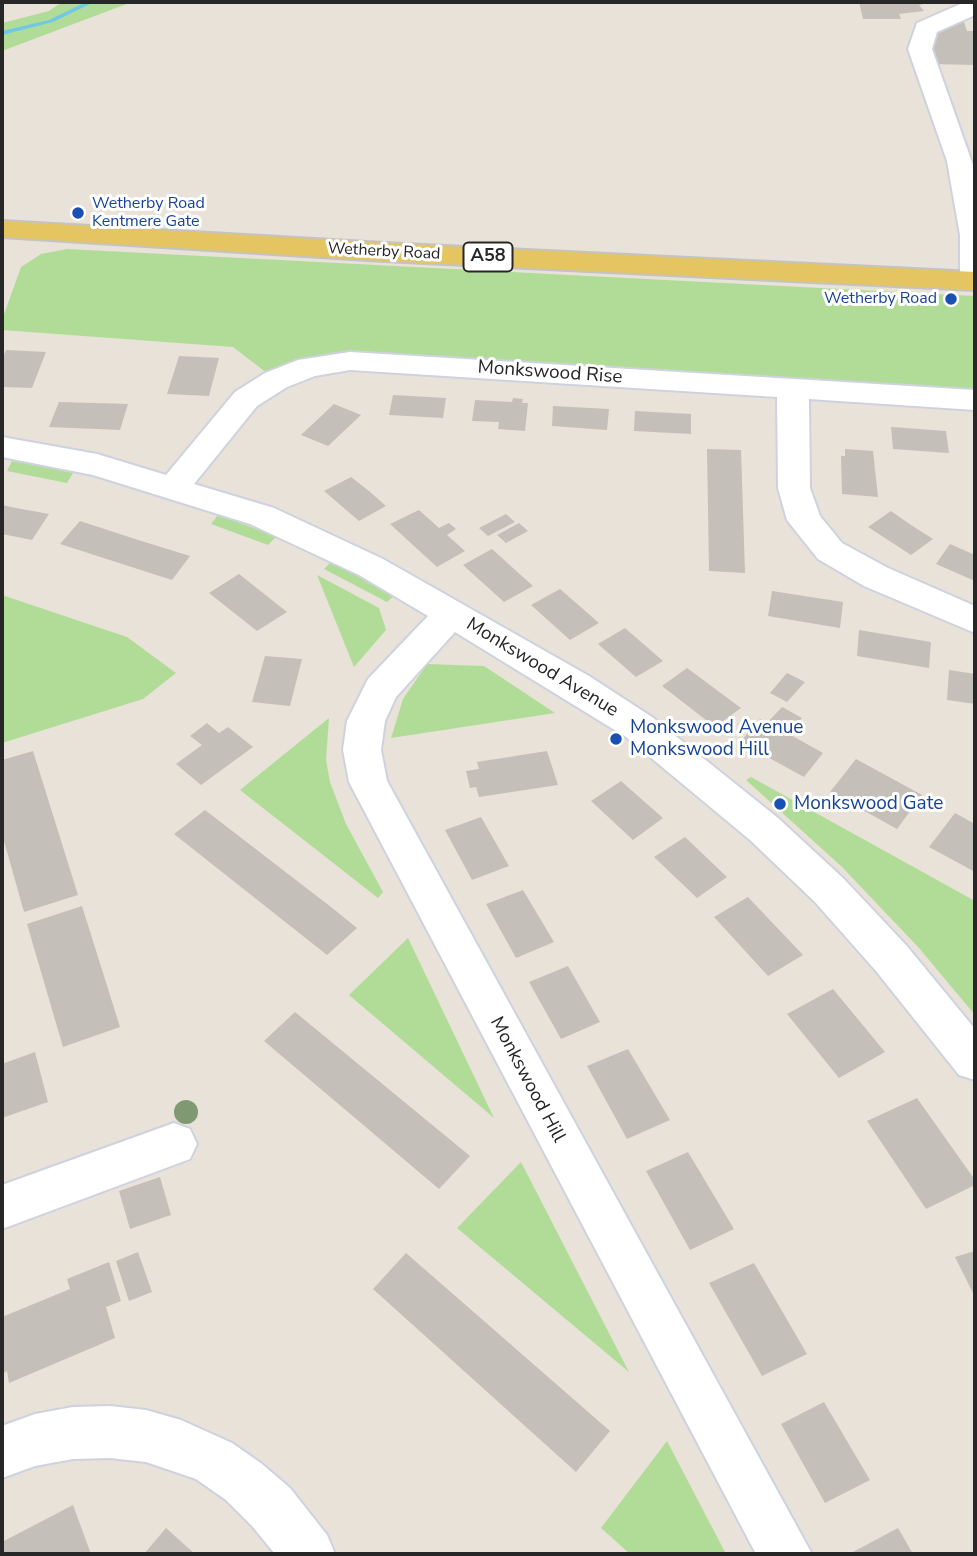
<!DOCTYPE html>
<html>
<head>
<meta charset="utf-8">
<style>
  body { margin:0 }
  #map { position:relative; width:977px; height:1556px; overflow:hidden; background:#e9e2d9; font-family:"Nunito Sans",sans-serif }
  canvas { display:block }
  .frame { position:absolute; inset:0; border:4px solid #272727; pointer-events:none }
</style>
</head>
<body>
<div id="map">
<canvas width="977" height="1556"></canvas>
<div class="frame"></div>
</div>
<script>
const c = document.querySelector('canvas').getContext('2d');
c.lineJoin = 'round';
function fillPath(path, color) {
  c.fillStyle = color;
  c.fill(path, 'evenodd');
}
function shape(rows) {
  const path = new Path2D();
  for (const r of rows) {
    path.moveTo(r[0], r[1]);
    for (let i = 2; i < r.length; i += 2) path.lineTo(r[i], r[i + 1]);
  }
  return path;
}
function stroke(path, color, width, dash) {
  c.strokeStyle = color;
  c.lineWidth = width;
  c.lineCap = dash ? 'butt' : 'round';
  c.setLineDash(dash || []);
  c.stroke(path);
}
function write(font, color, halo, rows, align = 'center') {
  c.font = font + ' "Nunito Sans",sans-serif';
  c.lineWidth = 6;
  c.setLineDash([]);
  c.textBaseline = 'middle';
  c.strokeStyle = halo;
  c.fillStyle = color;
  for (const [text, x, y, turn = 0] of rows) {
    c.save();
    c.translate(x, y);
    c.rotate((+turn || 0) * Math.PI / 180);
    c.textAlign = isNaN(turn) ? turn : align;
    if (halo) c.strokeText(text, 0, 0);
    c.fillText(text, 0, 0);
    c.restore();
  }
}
fillPath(shape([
  [62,2,132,2,2,51,2,23,49,11],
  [67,249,975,296,975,400,390,363,276,380,233,347,2,330,2,320,21,267,41,254],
  [12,461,47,467,73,473,67,483,7,471],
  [218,515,265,532,276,537,268,545,211,524],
  [331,562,395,595,387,602,324,569],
  [317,575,379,608,386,630,354,667],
  [2,595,127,637,176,673,143,699,2,743],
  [427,664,484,666,555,713,391,738,403,699],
  [329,718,326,760,330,782,346,824,383,892,378,898,240,790],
  [751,777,975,901,975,1015,919,948,842,867,746,780],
  [408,938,494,1118,349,995],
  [521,1162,629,1372,457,1228],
  [667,1441,726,1554,630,1554,601,1528]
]), '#b0dc98');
fillPath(shape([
  [86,2,94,2,53,22,2,35,2,31,49,20,86,2]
]), '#72c7e5');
fillPath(shape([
  [859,2,929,2,929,3,919,5,924,11,899,14,901,19,863,19],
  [942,22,964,22,967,31,975,31,975,65,933,64,925,39,944,31],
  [6,350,46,352,32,388,2,387,2,360],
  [179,356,219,358,209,396,167,394],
  [393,395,446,398,443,418,389,415],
  [513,398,523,399,522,403,528,403,525,431,498,429,499,422,472,421,475,400,512,402],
  [59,402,94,403,128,404,120,430,49,427],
  [334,404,361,415,328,446,301,435],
  [553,406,609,409,607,430,552,426],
  [635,411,691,414,691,434,634,431],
  [891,427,946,431,949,453,893,449],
  [707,449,741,450,745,573,709,571],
  [845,449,873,451,878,497,842,494,841,456,845,456],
  [351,477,369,491,386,506,359,521,324,491],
  [2,505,16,508,49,514,32,540,2,534],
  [419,510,439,528,449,523,456,529,447,535,465,551,437,567,390,524],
  [891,511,911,525,933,539,911,555,868,527],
  [506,514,515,522,488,536,479,528],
  [80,521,135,539,190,556,172,580,60,544],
  [519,523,528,531,506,543,497,535],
  [950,544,975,555,975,581,936,564],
  [492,549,513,568,533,586,504,602,463,565],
  [239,574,287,612,257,631,209,593],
  [560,589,599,623,570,640,531,605],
  [772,591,843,602,840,628,768,616],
  [625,628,663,661,636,677,598,644],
  [859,630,931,642,929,668,857,656],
  [265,656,302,659,290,706,252,702],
  [687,668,741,708,715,727,662,686],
  [949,670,975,674,975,704,947,700],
  [787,673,805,682,787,702,770,693],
  [782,707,802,718,789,734,823,753,804,777,740,742,760,719,767,723],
  [207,723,219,733,228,727,253,747,201,785,176,764,202,745,190,736],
  [33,751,78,895,24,912,2,834,2,760],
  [547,751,558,785,479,797,476,787,470,788,466,771,479,769,477,762],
  [856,759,922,795,897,829,830,792],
  [621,781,663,818,633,840,591,801],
  [205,810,331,907,357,928,327,955,174,834],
  [955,813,975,824,975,872,929,847],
  [481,817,509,866,472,880,445,830],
  [685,837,727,877,697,898,654,857],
  [523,890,554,942,516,958,486,904],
  [748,897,803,955,768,976,714,917],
  [82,906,120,1027,63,1047,27,924],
  [568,966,600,1022,561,1039,529,982],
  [833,989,885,1052,839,1078,787,1014],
  [295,1012,470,1156,439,1189,264,1041],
  [628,1049,670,1120,627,1139,587,1066],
  [35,1052,48,1102,2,1118,2,1064],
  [917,1098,975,1180,975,1185,926,1209,867,1121],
  [688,1152,734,1229,690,1250,646,1171],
  [160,1177,171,1215,130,1229,119,1191],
  [975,1251,975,1297,955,1257],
  [138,1252,152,1292,129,1301,116,1261],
  [406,1253,610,1431,576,1472,373,1289],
  [109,1262,121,1301,106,1307,115,1338,9,1383,7,1371,2,1374,2,1317,70,1289,67,1279],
  [754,1263,807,1354,762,1376,709,1283],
  [824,1402,870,1480,825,1503,781,1424],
  [73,1505,91,1554,2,1554,2,1542],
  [166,1528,195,1554,144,1554],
  [898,1528,913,1554,855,1554,853,1552]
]), '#c4bfb9');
const minor = shape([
  [965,2,975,2,975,15,937,32,932,49,975,171,974,290,964,287,960,281,960,235,947,161,908,49,917,23,965,2],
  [350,352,975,390,975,410,809,399,810,488,820,516,842,543,888,568,975,606,975,633,864,586,818,559,787,520,778,488,777,397,350,370,315,376,287,387,257,406,194,484,274,508,383,559,589,676,652,717,778,818,843,878,906,945,975,1029,975,1080,959,1075,876,971,815,902,750,840,626,737,455,632,396,697,385,721,381,750,387,781,812,1554,756,1554,349,782,343,750,347,721,368,679,428,616,359,575,250,524,93,475,2,457,2,437,97,454,166,475,235,392,265,373,298,360,350,352],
  [174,1123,190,1129,197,1144,190,1159,2,1229,2,1185,174,1123],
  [110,1406,146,1410,181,1420,232,1443,262,1464,290,1488,327,1535,335,1554,275,1554,252,1526,226,1500,196,1479,146,1462,110,1458,73,1459,35,1466,2,1478,2,1426,35,1414,73,1407,110,1406]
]);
const major = shape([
  [2,221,384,243,975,272,975,290,384,261,2,237,2,221]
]);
stroke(minor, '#ced2df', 4);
stroke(major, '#c3c3c3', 4);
fillPath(minor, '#fff');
fillPath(major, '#e5c561');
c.fillStyle = '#809972';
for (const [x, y] of [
  [186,1112]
]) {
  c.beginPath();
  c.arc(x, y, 12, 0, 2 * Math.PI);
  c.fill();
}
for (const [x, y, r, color] of [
  [78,213,7,"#1a4fb4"],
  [951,299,7,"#1a4fb4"],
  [616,739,7,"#1a4fb4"],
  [780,804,7,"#1a4fb4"]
]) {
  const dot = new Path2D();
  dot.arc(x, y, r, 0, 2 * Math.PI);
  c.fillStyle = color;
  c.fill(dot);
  stroke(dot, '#fff', 2.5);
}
write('16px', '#164399', '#fff', [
  ["Wetherby Road",92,204],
  ["Kentmere Gate",92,222],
  ["Wetherby Road",937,299,"right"]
], 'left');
write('16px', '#272727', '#fff', [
  ["Wetherby Road",384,252,3]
]);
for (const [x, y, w] of [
  [488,257,49]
]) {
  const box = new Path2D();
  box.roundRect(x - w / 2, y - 14.5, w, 29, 5);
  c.fillStyle = '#fff';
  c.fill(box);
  stroke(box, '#272727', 2);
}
write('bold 18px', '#272727', null, [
  ["A58",488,257]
]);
write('19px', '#272727', '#fff', [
  ["Monkswood Rise",550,373,4],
  ["Monkswood Avenue",542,668,31],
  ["Monkswood Hill",527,1080,62]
]);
write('19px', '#164399', '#fff', [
  ["Monkswood Avenue",630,728],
  ["Monkswood Hill",630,750],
  ["Monkswood Gate",794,804]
], 'left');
</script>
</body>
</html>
